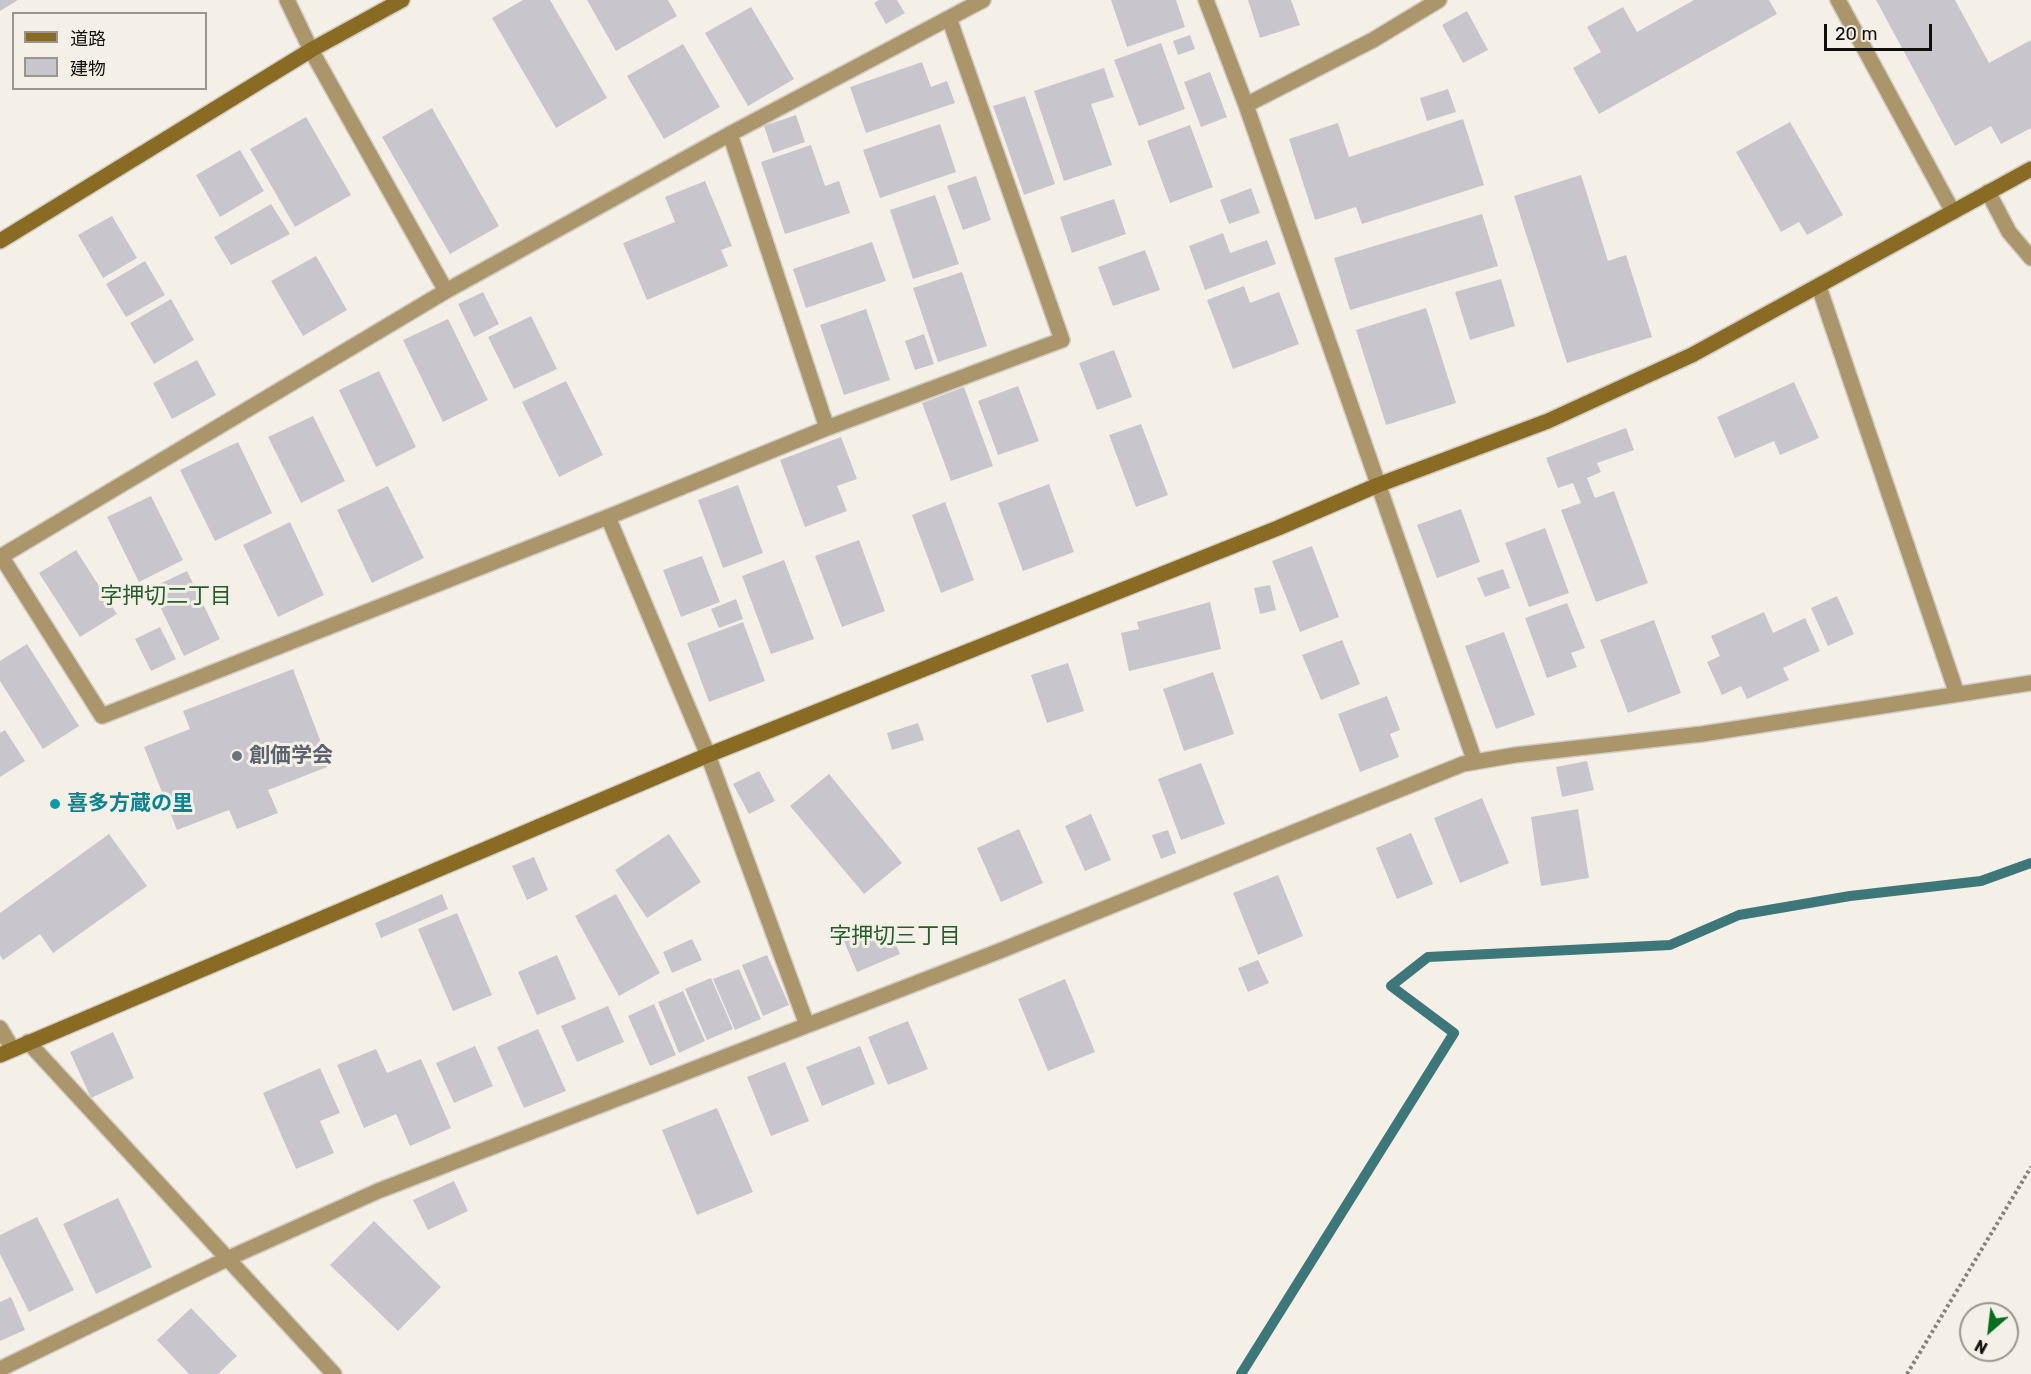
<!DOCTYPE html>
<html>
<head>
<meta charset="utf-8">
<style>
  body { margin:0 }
  #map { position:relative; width:2031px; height:1374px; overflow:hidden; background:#f4f0e7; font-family:Rubik,"Noto Sans JP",sans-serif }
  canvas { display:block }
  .legend { position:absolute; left:12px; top:12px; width:195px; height:78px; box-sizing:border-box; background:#f4f0e7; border:2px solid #999690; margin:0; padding:8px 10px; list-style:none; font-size:18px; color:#11100d }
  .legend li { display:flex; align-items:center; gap:12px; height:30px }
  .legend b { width:30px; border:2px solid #999690 }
  .north { position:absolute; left:1959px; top:1302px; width:60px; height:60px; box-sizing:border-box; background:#f4f0e7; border:2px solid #999690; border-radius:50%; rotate:208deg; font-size:16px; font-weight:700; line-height:24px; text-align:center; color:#11100d }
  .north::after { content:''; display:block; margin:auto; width:21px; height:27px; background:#016f20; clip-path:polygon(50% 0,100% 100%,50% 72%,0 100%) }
  .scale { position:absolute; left:1824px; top:24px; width:108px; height:27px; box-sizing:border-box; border:3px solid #11100d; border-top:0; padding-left:8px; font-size:18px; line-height:21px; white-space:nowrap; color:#11100d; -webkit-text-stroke:4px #f4f0e7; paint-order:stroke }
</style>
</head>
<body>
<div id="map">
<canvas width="2031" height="1374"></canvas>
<ul class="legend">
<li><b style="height:8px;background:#896b23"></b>道路</li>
<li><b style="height:16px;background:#c9c5cd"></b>建物</li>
</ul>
<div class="north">N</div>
<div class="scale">20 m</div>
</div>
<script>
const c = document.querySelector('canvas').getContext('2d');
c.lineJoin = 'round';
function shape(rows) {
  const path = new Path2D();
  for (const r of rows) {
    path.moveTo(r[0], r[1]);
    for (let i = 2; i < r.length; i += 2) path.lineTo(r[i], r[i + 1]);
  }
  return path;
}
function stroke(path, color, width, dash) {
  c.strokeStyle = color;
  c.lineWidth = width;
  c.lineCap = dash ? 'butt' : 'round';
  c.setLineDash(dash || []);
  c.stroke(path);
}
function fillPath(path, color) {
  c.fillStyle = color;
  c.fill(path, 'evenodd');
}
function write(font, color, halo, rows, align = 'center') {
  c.font = font + ' Rubik,"Noto Sans JP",sans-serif';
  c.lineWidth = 6;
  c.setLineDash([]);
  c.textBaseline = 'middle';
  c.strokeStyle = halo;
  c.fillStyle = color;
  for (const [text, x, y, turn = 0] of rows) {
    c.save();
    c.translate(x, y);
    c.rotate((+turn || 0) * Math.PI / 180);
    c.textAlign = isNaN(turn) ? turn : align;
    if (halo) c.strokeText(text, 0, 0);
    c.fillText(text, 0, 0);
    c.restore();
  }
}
stroke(shape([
  [1241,1374,1454,1033,1391,986,1428,957,1670,945,1739,915,1850,896,1981,881,2031,863]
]), '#3d777a', 10);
fillPath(shape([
  [0,0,18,0,0,11],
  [523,0,550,0,607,98,556,128,492,18],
  [587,0,668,0,677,16,616,51],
  [879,0,897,0,905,13,886,24,874,3],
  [1111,0,1176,0,1185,27,1127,47],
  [1248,0,1291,0,1300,25,1260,38],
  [1694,0,1769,0,1777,14,1599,114,1573,68,1601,52,1587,27,1623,7,1637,32],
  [1876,0,1955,0,1989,63,2031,40,2031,128,2001,144,1991,126,1955,146],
  [751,7,794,79,748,106,705,33],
  [1467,11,1488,50,1463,63,1442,25],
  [1190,35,1195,49,1178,55,1173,41],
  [1161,43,1185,109,1139,126,1114,60],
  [683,44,720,107,664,139,627,76],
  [922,62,931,87,947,81,955,103,866,133,850,87],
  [1104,68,1114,97,1091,104,1112,165,1064,181,1034,91],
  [1210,72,1227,117,1201,127,1184,82],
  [1448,89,1456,112,1427,121,1420,98],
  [1025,96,1055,184,1024,195,993,106],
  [432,108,499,226,450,254,382,137],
  [796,115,805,142,773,153,764,126],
  [306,117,351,195,295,227,250,149],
  [1463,119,1484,185,1362,224,1356,207,1315,220,1289,139,1338,123,1349,157],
  [1790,122,1843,215,1807,235,1799,222,1781,232,1736,152],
  [940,124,956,172,880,198,863,150],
  [1190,125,1213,187,1170,203,1147,141],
  [811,145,825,186,839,181,850,213,785,234,761,162],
  [240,150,264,191,220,217,196,175],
  [1581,175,1608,261,1626,255,1652,337,1567,363,1514,196],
  [976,176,991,220,963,230,947,186],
  [705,181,732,246,721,250,728,266,647,300,623,243,675,222,665,197],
  [1251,188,1260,213,1229,224,1220,200],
  [935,195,959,264,913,279,890,210],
  [1114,199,1126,234,1072,253,1060,217],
  [271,204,290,234,231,265,214,237],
  [1482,214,1498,266,1350,310,1334,258],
  [112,216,137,258,103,278,78,235],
  [1223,233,1230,253,1267,240,1276,264,1205,290,1189,246],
  [872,242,886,281,806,308,793,269],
  [1145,250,1160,290,1113,306,1098,267],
  [316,256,347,310,303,336,271,281],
  [145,261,165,295,126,317,106,284],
  [962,272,987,346,938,362,913,288],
  [1501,279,1515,326,1470,340,1455,292],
  [1244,286,1250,303,1279,292,1299,344,1233,369,1207,300],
  [483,292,499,324,474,337,458,304],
  [171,299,194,340,154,364,130,323],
  [1426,308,1456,403,1386,425,1356,330],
  [866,309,890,380,844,395,820,325],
  [531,316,557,369,514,389,488,337],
  [448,319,488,400,443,422,403,340],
  [924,334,934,364,915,370,905,341],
  [1114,350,1132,397,1097,410,1079,363],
  [197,360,216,395,172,419,153,383],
  [379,371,416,447,376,467,339,390],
  [566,381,603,455,559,477,522,402],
  [1794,382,1819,438,1780,455,1774,441,1735,458,1717,417],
  [1018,386,1039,441,998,455,978,401],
  [964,387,993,466,951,481,922,403],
  [313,416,345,481,301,503,268,437],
  [1141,424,1168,495,1136,507,1109,435],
  [1626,428,1634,450,1597,463,1601,472,1587,478,1595,498,1614,491,1648,583,1596,602,1561,510,1581,503,1573,483,1558,488,1546,458],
  [841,437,857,479,837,486,847,511,805,527,780,460],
  [238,442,272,513,215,541,180,470],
  [1049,484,1074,552,1023,571,998,503],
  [738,485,763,553,723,568,698,500],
  [388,486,424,558,372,583,337,510],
  [151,496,183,560,139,582,107,517],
  [945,502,974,580,941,593,912,515],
  [1461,509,1480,562,1437,578,1417,525],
  [290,522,324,595,278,617,243,545],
  [1545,528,1569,593,1529,607,1505,543],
  [859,540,885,611,842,627,815,556],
  [1312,546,1339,617,1300,632,1272,561],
  [76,550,117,614,80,637,39,573],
  [702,556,720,602,681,617,663,570],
  [784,560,814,639,771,654,742,576],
  [1503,569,1510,588,1485,597,1477,578],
  [187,571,220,639,184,656,151,588],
  [1270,585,1276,610,1260,614,1254,588],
  [1837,596,1854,634,1828,646,1811,608],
  [736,599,743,619,719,628,711,609],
  [1210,602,1221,649,1129,671,1121,633,1139,629,1137,622],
  [1567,603,1585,648,1571,653,1577,667,1547,678,1525,618],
  [1764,612,1773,633,1805,618,1820,651,1783,668,1789,680,1747,699,1741,686,1722,695,1707,662,1720,656,1711,636],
  [1654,620,1681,693,1628,713,1600,640],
  [743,622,765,681,709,702,687,643],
  [160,627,176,659,151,671,135,639],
  [1504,632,1535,715,1496,729,1465,646],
  [1342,640,1360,684,1321,700,1302,655],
  [27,644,79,726,43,749,0,681,0,661],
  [1068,663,1084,711,1047,723,1031,675],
  [293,669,330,766,268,790,278,813,237,829,229,810,177,830,144,747,190,729,183,711],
  [1213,672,1234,734,1184,751,1163,689],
  [1387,696,1400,730,1390,734,1399,757,1360,772,1338,714],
  [918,723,924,740,892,750,887,733],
  [5,730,25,761,0,777,0,733],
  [1587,761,1594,790,1562,797,1556,767],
  [1201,763,1225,824,1181,840,1158,779],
  [759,771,775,801,749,814,733,784],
  [829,774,902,863,864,894,790,806],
  [1482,798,1509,863,1460,883,1434,818],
  [1578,809,1589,878,1541,886,1531,817],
  [1091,814,1111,860,1085,871,1065,826],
  [1019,829,1043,883,1001,902,977,848],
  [1168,830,1176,853,1161,859,1152,835],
  [1411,833,1433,884,1397,899,1376,848],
  [109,834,147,886,53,953,40,934,3,960,0,955,0,913],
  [669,834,701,882,647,918,615,870],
  [534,857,548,890,527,900,512,866],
  [1278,875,1303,936,1258,955,1233,893],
  [442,894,448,909,381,938,375,923],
  [616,894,660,973,619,996,575,916],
  [457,913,492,995,453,1011,418,929],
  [886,923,900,954,857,972,844,941],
  [692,939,702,960,672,973,663,952],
  [557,955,576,999,537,1015,518,972],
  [767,955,789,1005,763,1016,742,965],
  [1258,960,1269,983,1248,992,1238,968],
  [739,969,761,1019,735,1030,713,979],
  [711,978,733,1029,707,1040,685,989],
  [1065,979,1095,1052,1048,1071,1018,999],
  [683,991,705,1041,679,1053,658,1002],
  [654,1004,676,1055,650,1066,628,1016],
  [608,1006,624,1042,577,1062,561,1026],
  [908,1021,928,1069,888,1085,868,1037],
  [538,1029,566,1091,524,1108,497,1047],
  [113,1032,134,1078,91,1098,70,1052],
  [475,1046,493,1086,454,1103,436,1063],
  [860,1046,875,1084,822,1106,806,1067],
  [376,1049,387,1073,421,1059,451,1128,410,1146,396,1114,364,1128,337,1065],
  [785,1062,809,1121,771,1136,747,1077],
  [320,1068,340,1113,320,1121,334,1153,296,1169,263,1093],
  [717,1108,753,1192,697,1215,662,1130],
  [454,1181,468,1211,428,1230,413,1200],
  [118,1198,152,1267,96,1294,63,1224],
  [37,1217,74,1290,29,1312,0,1254,0,1235],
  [374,1221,441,1287,398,1331,330,1265],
  [11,1297,25,1330,0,1341,0,1302],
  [191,1308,237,1356,218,1374,189,1374,157,1340]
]), '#c9c5cd');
const street = shape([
  [287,0,311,50,446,291],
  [1206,0,1246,105,1475,762],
  [1838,0,1953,212],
  [1246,105,1373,40,1439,0],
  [730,134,827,428],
  [1988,192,2009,232,2031,258],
  [1819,287,1957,694],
  [608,517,708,755,807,1025],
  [1,556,102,716,608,517,827,428,1062,340,949,18],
  [0,557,446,291,730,134,983,0],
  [0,1028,12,1048],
  [28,1042,334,1374],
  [0,1369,229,1258,378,1191,997,952,1463,764,1515,755,1702,734,2031,683]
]);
const secondary = shape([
  [0,241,311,50,402,0],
  [0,1055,708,755,1278,528,1378,485,1548,421,1692,355,2031,169]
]);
stroke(street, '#d0ccc4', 18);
stroke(secondary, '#d0ccc4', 18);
stroke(shape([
  [1907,1374,2031,1167]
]), '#85827c', 4, [3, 3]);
stroke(street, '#ab966c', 15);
stroke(secondary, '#896b23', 15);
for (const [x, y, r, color] of [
  [237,756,6,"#6b7280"],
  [55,804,6,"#0f9aa8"]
]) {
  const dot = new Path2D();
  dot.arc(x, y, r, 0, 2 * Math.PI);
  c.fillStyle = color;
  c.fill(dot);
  stroke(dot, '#f4f0e7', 2);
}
write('bold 21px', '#5b616d', '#f4f0e7', [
  ["創価学会",249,756]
], 'left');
write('bold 21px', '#0d838f', '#f4f0e7', [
  ["喜多方蔵の里",67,804]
], 'left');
write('22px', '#245d2b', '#f4f0e7', [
  ["字押切二丁目",166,597],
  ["字押切三丁目",895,937]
]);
</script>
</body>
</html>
